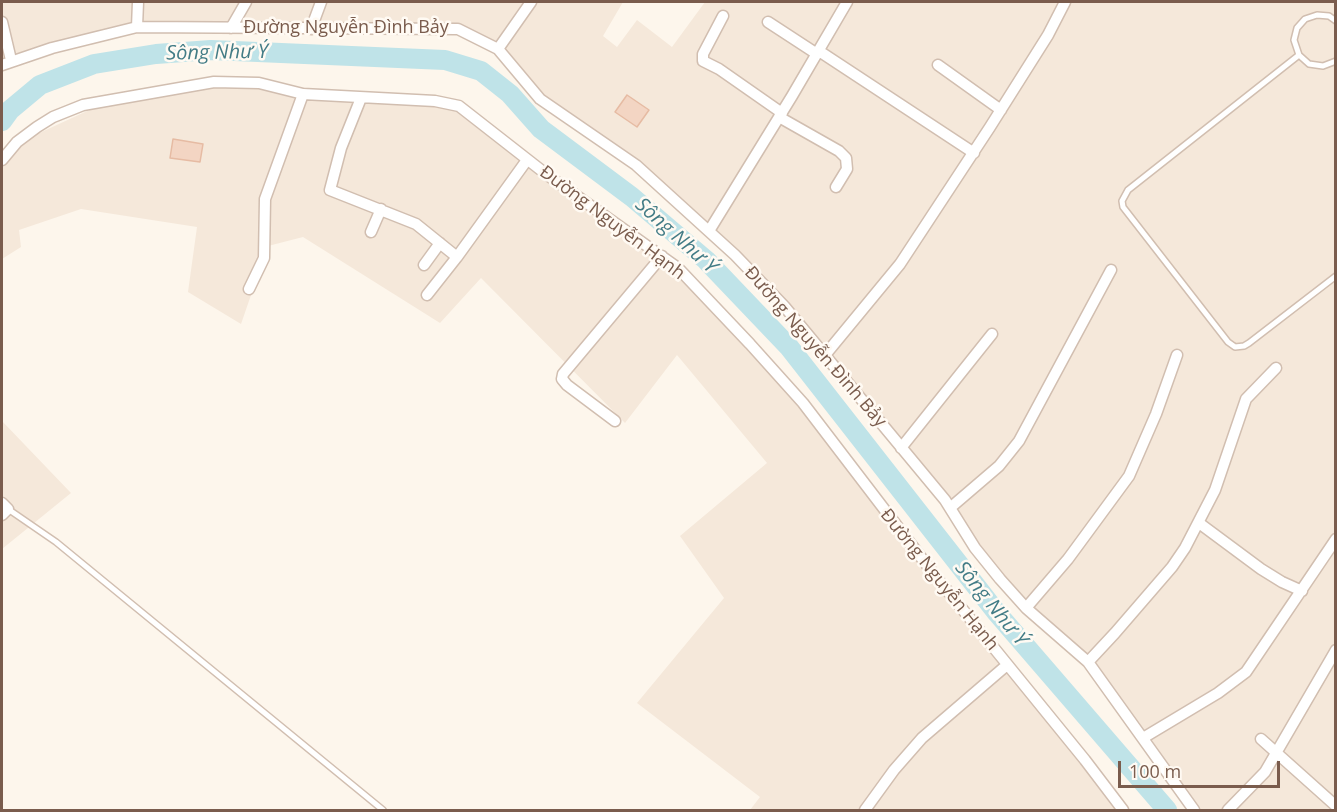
<!DOCTYPE html>
<html>
<head>
<meta charset="utf-8">
<style>
  body { margin:0 }
  #map { position:relative; width:1337px; height:812px; overflow:hidden; background:#fdf6ec; font-family:"Open Sans",sans-serif }
  canvas { display:block }
  .frame { position:absolute; inset:0; border:3px solid #7a5c4d; pointer-events:none }
  .scale { position:absolute; left:1118px; top:761px; width:162px; height:27px; box-sizing:border-box; border:3px solid #7a5c4d; border-top:0; padding-left:8px; font-size:18px; line-height:21px; white-space:nowrap; color:#7a5c4d; -webkit-text-stroke:4px #fffaf3; paint-order:stroke }
</style>
</head>
<body>
<div id="map">
<canvas width="1337" height="812"></canvas>
<div class="frame"></div>
<div class="scale">100 m</div>
</div>
<script>
const c = document.querySelector('canvas').getContext('2d');
c.lineJoin = 'round';
function fillPath(path, color) {
  c.fillStyle = color;
  c.fill(path, 'evenodd');
}
function shape(rows) {
  const path = new Path2D();
  for (const r of rows) {
    path.moveTo(r[0], r[1]);
    for (let i = 2; i < r.length; i += 2) path.lineTo(r[i], r[i + 1]);
  }
  return path;
}
function stroke(path, color, width, dash) {
  c.strokeStyle = color;
  c.lineWidth = width;
  c.lineCap = dash ? 'butt' : 'round';
  c.setLineDash(dash || []);
  c.stroke(path);
}
function write(font, color, halo, rows, align = 'center') {
  c.font = font + ' "Open Sans",sans-serif';
  c.lineWidth = 5;
  c.setLineDash([]);
  c.textBaseline = 'middle';
  c.strokeStyle = halo;
  c.fillStyle = color;
  for (const [text, x, y, turn = 0] of rows) {
    c.save();
    c.translate(x, y);
    c.rotate((+turn || 0) * Math.PI / 180);
    c.textAlign = isNaN(turn) ? turn : align;
    if (halo) c.strokeText(text, 0, 0);
    c.fillText(text, 0, 0);
    c.restore();
  }
}
fillPath(shape([
  [2,2,623,2,603,36,617,47,637,20,672,47,705,2,1335,2,1335,810,1194,810,1088,662,1026,608,945,500,784,306,636,165,540,99,498,49,458,29,137,27,2,65],
  [227,83,458,108,663,261,775,373,864,477,1007,673,1120,797,1130,810,750,810,760,797,637,703,724,598,680,536,767,463,677,355,625,423,481,278,440,323,303,237,268,246,241,324,188,292,197,227,81,209,19,230,21,247,2,259,2,167,24,140,109,101],
  [2,421,71,493,2,549]
]), '#f5e8da');
stroke(shape([
  [2,121,10,110,40,85,94,64,156,54,211,50,445,60,481,71,510,94,541,129,632,197,706,260,789,347,997,613,1167,810]
]), '#bfe3e8', 20);
const building = shape([
  [627,95,649,110,637,127,615,112,627,95],
  [173,139,203,144,200,162,170,158,173,139]
]);
fillPath(building, '#f3d5c3');
stroke(building, '#e6bba3', 1.5);
const service = shape([
  [1336,21,1329,16,1317,15,1305,19,1297,28,1294,40,1299,55,1309,64,1323,66,1336,61],
  [1299,55,1128,190,1122,201,1123,207,1228,342,1235,347,1244,346,1249,343,1336,276],
  [8,509,56,542,383,810]
]);
const minor = shape([
  [723,16,703,54,703,61,719,69,782,113],
  [2,22,11,60],
  [768,22,817,54],
  [137,27,138,2],
  [231,28,246,2],
  [311,29,321,2],
  [498,49,531,2],
  [819,51,974,153],
  [2,65,52,48,137,27,458,29,498,49,540,99,636,165,735,255,784,306,945,500,975,548,1000,579,1026,608,1088,662,1194,810],
  [938,65,1001,110],
  [361,98,341,148,330,190,416,224,457,257,527,160],
  [779,117,839,151,846,158,847,169,836,187],
  [2,160,17,142,37,127,53,117,83,105,214,82,259,83,303,94,435,101,459,106,546,174,678,268,750,344,803,403,933,573,1085,760,1123,810],
  [709,231,792,96,847,2],
  [371,232,381,209],
  [424,265,440,243],
  [249,289,264,258,265,199,303,94],
  [427,295,457,257],
  [825,355,900,264,990,127,1048,35,1065,2],
  [615,421,567,385,562,379,563,374,662,256],
  [901,448,992,334],
  [2,503,8,509,2,515],
  [950,508,999,466,1019,441,1111,270],
  [1199,523,1261,569,1282,582,1302,591],
  [1026,608,1068,559,1129,476,1156,414,1177,355],
  [1088,662,1115,633,1172,567,1185,548,1215,490,1246,399,1276,368],
  [1143,738,1218,693,1246,672,1336,539],
  [1261,739,1336,806],
  [865,810,894,770,922,738,1007,665],
  [1228,810,1265,772,1336,650]
]);
stroke(service, '#d1beb0', 8);
stroke(minor, '#d1beb0', 13);
stroke(service, '#fff', 5);
stroke(minor, '#fff', 10);
write('18px', '#7a5c4d', '#fffaf3', [
  ["Đường Nguyễn Đình Bảy",346,28],
  ["Đường Nguyễn Hạnh",612,223,37],
  ["Đường Nguyễn Đình Bảy",815,347,49],
  ["Đường Nguyễn Hạnh",939,580,51]
]);
write('italic 20px', '#437c86', '#fffaf3', [
  ["Sông Như Ý",217,53,-1],
  ["Sông Như Ý",676,236,42],
  ["Sông Như Ý",991,604,51]
]);
</script>
</body>
</html>
